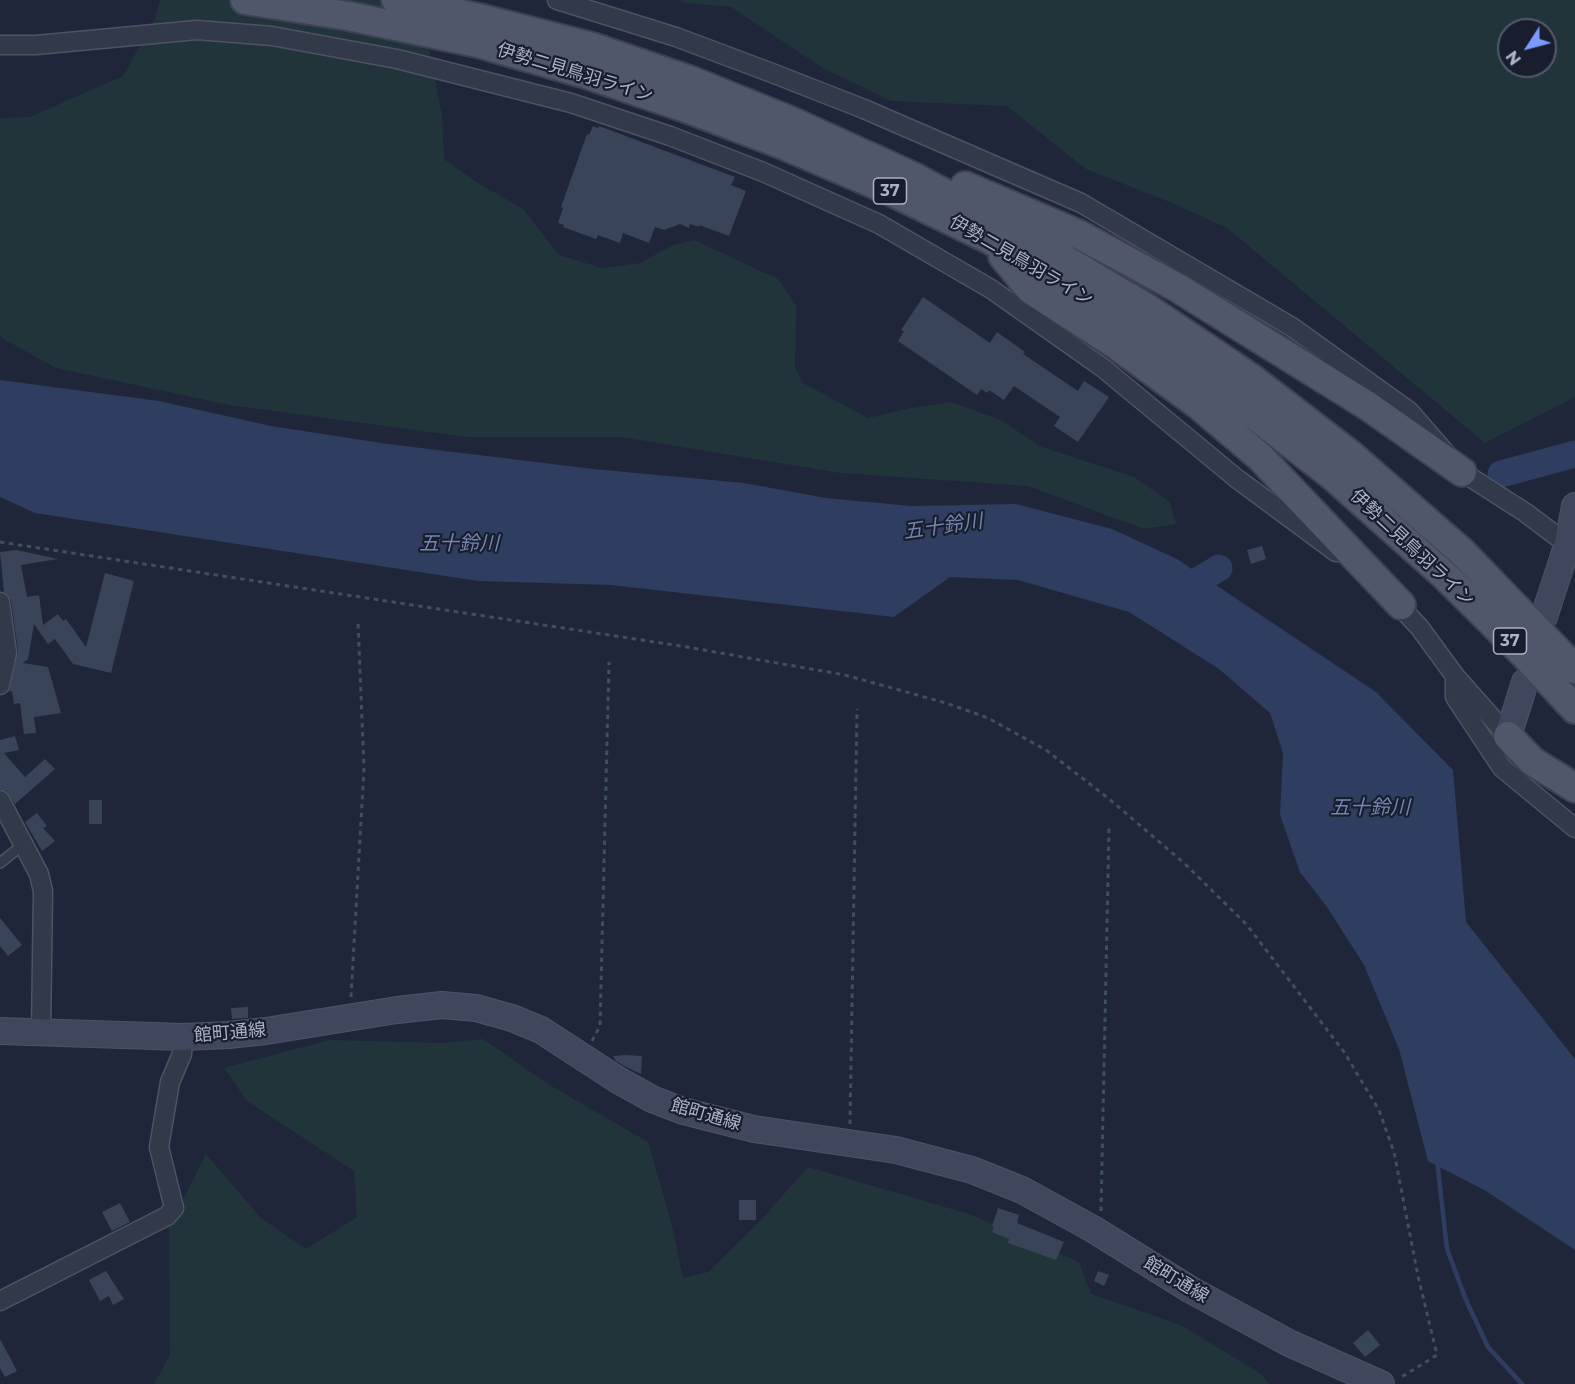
<!DOCTYPE html>
<html>
<head>
<meta charset="utf-8">
<style>
  body { margin:0 }
  #map { position:relative; width:1575px; height:1384px; overflow:hidden; background:#1f2639; font-family:Montserrat,sans-serif }
  canvas { display:block }
  .north { position:absolute; left:1497px; top:18px; width:60px; height:60px; box-sizing:border-box; background:#181e2e; border:2px solid #535a6b; border-radius:50%; rotate:234deg; font-size:16px; font-weight:700; line-height:24px; text-align:center; color:#acb3c6 }
  .north::after { content:''; display:block; margin:auto; width:21px; height:27px; background:#799bff; clip-path:polygon(50% 0,100% 100%,50% 72%,0 100%) }
</style>
</head>
<body>
<div id="map">
<canvas width="1575" height="1384"></canvas>
<div class="north">N</div>
</div>
<script>
const c = document.querySelector('canvas').getContext('2d');
c.lineJoin = 'round';
function fillPath(path, color) {
  c.fillStyle = color;
  c.fill(path, 'evenodd');
}
function shape(rows) {
  const path = new Path2D();
  for (const r of rows) {
    path.moveTo(r[0], r[1]);
    for (let i = 2; i < r.length; i += 2) path.lineTo(r[i], r[i + 1]);
  }
  return path;
}
function stroke(path, color, width, dash) {
  c.strokeStyle = color;
  c.lineWidth = width;
  c.lineCap = dash ? 'butt' : 'round';
  c.setLineDash(dash || []);
  c.stroke(path);
}
function write(font, color, halo, rows, align = 'center') {
  c.font = font + ' Montserrat,"Noto Sans JP",sans-serif';
  c.lineWidth = 4.5;
  c.setLineDash([]);
  c.textBaseline = 'middle';
  c.strokeStyle = halo;
  c.fillStyle = color;
  for (const [text, x, y, turn = 0] of rows) {
    c.save();
    c.translate(x, y);
    c.rotate((+turn || 0) * Math.PI / 180);
    c.textAlign = isNaN(turn) ? turn : align;
    if (halo) c.strokeText(text, 0, 0);
    c.fillText(text, 0, 0);
    c.restore();
  }
}
fillPath(shape([
  [160,0,420,0,442,115,444,159,478,183,523,209,559,255,602,268,640,263,671,246,694,240,778,279,796,305,795,367,803,383,868,418,911,408,951,402,1003,421,1039,446,1134,477,1170,502,1176,524,1144,529,1028,486,840,473,621,437,466,437,229,405,56,368,2,338,0,334,0,118,30,117,123,76,155,19],
  [679,0,1575,0,1575,397,1485,443,1227,228,1172,203,1086,169,1007,106,891,101,823,68,731,7,686,3],
  [1509,30,1545,30,1545,66,1509,66],
  [483,1039,548,1084,648,1142,672,1225,683,1278,708,1272,761,1220,808,1167,969,1214,1079,1262,1091,1294,1181,1325,1261,1374,1269,1384,154,1384,170,1355,169,1227,206,1154,261,1218,306,1249,357,1217,354,1171,247,1101,224,1068,330,1040,444,1043]
]), '#21343a');
fillPath(shape([
  [0,380,159,401,271,426,388,444,593,469,744,483,826,498,911,506,1016,504,1112,529,1177,559,1376,692,1453,770,1466,922,1575,1059,1575,1250,1486,1191,1428,1161,1399,1049,1364,965,1327,907,1300,872,1280,815,1283,753,1270,713,1219,669,1129,612,1018,580,950,577,894,617,611,585,478,581,35,513,0,497]
]), '#2f3d60');
stroke(shape([
  [1437,1160,1447,1249,1466,1300,1488,1347,1522,1384]
]), '#2f3d60', 4.5);
stroke(shape([
  [1501,474,1575,454],
  [1181,591,1219,568]
]), '#2f3d60', 27);
fillPath(shape([
  [593,126,598,128,599,126,735,177,731,185,746,191,729,236,699,225,699,227,690,224,689,228,680,224,664,230,655,227,649,243,623,233,620,243,598,235,596,239,563,227,564,225,558,223,563,208,561,207,587,134,589,135],
  [923,297,990,343,997,332,1025,352,1023,354,1078,391,1084,381,1109,397,1078,442,1054,426,1060,417,1014,386,1004,400,989,390,987,393,981,389,977,395,898,341,904,331,901,330],
  [1262,546,1266,559,1251,564,1247,550],
  [16,550,58,559,21,565,27,597,39,595,43,625,58,614,63,621,66,619,86,647,105,573,134,581,111,673,73,664,55,639,48,644,34,624,28,659,23,663,48,667,61,713,34,717,36,733,24,734,20,703,14,704,12,691,9,692,18,651,11,600,4,592,0,552],
  [15,736,19,750,4,753,25,777,45,759,55,769,15,804,6,791,0,789,0,740],
  [89,800,102,800,102,824,89,824],
  [37,813,47,826,43,828,55,841,42,851,25,822],
  [0,918,22,945,8,956,0,946],
  [248,1007,248,1018,232,1019,231,1008],
  [625,1055,642,1056,641,1074,626,1067,616,1061,613,1056],
  [739,1200,756,1200,756,1220,739,1220],
  [120,1203,130,1222,112,1231,102,1212],
  [998,1208,1019,1215,1017,1223,1064,1242,1056,1260,1008,1243,1009,1239,992,1232,994,1227,992,1226],
  [106,1271,124,1299,113,1305,109,1296,100,1301,89,1280],
  [1098,1271,1109,1275,1104,1286,1094,1281],
  [1368,1330,1380,1345,1365,1357,1353,1343],
  [0,1339,17,1371,5,1377,0,1368]
]), '#3a4459');
const lane = shape([
  [0,863,24,844]
]);
const street = shape([
  [557,0,676,37,772,73,864,109,1081,203,1292,327,1409,411,1462,472,1526,513,1575,550],
  [0,45,36,45,197,30,272,36,397,59,571,103,670,136,763,172,879,224,991,289,1103,368,1236,478,1336,552],
  [1394,600,1420,628,1455,676,1508,736],
  [0,602,7,653,0,685],
  [1455,676,1455,697,1502,768,1575,828],
  [0,800,39,874,43,891,41,1032],
  [0,1301,167,1216,174,1208,159,1147,170,1082,182,1054,183,1037]
]);
const secondary = shape([
  [1544,617,1568,543,1575,506],
  [1508,736,1525,682],
  [0,1031,183,1037,229,1035,266,1031,397,1010,442,1005,476,1008,512,1018,541,1030,618,1080,652,1099,683,1111,754,1129,896,1150,972,1170,1022,1190,1093,1229,1191,1290,1289,1343,1381,1384]
]);
const primary = shape([
  [245,0,348,16,478,43,586,74,683,107,781,144,886,189,991,240,1132,326,1235,400,1335,478,1443,574,1521,651,1575,709],
  [396,0,483,19,592,47,692,81,793,122,914,177,1032,240,1147,308,1251,378,1351,455,1462,552,1575,669],
  [965,186,1080,235,1178,288,1368,406,1462,472],
  [1003,256,1031,290,1115,344,1200,406,1260,457,1401,605],
  [1508,736,1532,761,1575,788]
]);
stroke(lane, '#4d5364', 12);
stroke(street, '#4d5364', 21);
stroke(secondary, '#4d5364', 28);
stroke(primary, '#3c4253', 32);
stroke(shape([
  [0,542,681,646,845,675,946,703,988,718,1046,750,1108,798,1184,863,1247,925,1344,1052,1379,1110,1394,1152,1418,1276,1437,1355,1400,1378],
  [351,997,364,768,358,622],
  [592,1041,600,1026,609,662],
  [850,1124,857,709],
  [1101,1211,1109,828]
]), '#3e5158', 3, [4.5, 4.5]);
stroke(lane, '#323949', 9);
stroke(street, '#323949', 18);
stroke(secondary, '#40475d', 26);
stroke(primary, '#50576a', 28);
for (const [x, y, w] of [
  [890,191,33],
  [1510,641,33]
]) {
  const box = new Path2D();
  box.roundRect(x - w / 2, y - 13, w, 26, 4.5);
  c.fillStyle = '#181e2e';
  c.fill(box);
  stroke(box, '#acb3c6', 1.5);
}
write('bold 16px', '#acb3c6', null, [
  ["37",890,191],
  ["37",1510,641]
]);
write('18px', '#acb3c6', '#181e2e', [
  ["伊勢二見鳥羽ライン",575,73,17],
  ["伊勢二見鳥羽ライン",1021,261,30],
  ["伊勢二見鳥羽ライン",1412,548,43],
  ["館町通線",230,1033,-5],
  ["館町通線",706,1115,16],
  ["館町通線",1176,1280,31]
]);
write('italic 20px', '#7285b1', '#181e2e', [
  ["五十鈴川",943,527,-8],
  ["五十鈴川",459,544],
  ["五十鈴川",1370,808]
]);
</script>
</body>
</html>
